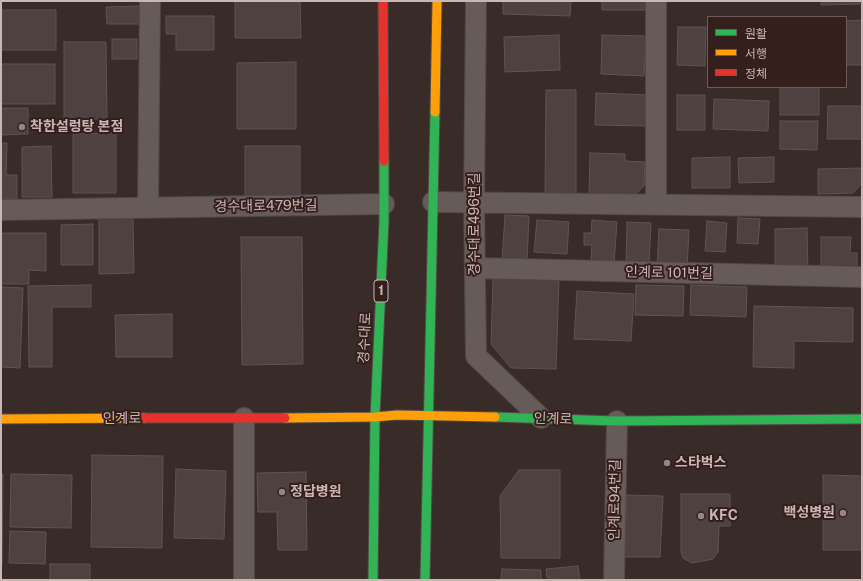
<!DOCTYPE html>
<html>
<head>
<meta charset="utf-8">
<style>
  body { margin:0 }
  #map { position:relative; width:863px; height:581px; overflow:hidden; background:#392b28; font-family:"Public Sans","Noto Sans KR",sans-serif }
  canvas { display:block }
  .frame { position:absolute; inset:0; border:2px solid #cab6b2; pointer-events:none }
  .legend { position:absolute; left:707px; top:16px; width:140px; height:72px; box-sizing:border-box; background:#341f1c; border:1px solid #705b58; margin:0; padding:5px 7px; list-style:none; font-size:12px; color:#cab6b2 }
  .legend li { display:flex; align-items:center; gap:8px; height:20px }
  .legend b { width:20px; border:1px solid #705b58 }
</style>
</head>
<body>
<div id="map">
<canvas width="863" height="581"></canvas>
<div class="frame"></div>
<ul class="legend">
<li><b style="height:5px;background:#30b455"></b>원활</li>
<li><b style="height:5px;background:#ff9f0a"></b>서행</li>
<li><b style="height:5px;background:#e5322d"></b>정체</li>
</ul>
</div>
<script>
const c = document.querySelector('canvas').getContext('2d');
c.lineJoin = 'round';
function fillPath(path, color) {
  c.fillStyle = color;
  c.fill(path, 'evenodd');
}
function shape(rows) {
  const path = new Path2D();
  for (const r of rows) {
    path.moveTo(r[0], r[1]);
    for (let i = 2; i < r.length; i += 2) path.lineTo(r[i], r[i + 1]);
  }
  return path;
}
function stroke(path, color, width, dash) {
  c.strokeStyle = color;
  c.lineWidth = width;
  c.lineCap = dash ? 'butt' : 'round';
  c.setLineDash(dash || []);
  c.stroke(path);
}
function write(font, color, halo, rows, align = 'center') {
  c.font = font + ' "Public Sans","Noto Sans KR",sans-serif';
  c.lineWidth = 4;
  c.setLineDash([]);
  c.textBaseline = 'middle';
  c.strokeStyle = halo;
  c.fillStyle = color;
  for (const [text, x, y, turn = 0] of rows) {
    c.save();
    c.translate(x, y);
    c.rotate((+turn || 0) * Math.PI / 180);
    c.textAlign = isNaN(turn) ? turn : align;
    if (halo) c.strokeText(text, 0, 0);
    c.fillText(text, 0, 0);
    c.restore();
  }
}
const building = shape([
  [235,1,300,1,301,38,235,38,235,1],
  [503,1,571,1,570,16,503,14,503,1],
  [602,1,646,1,646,10,602,10,602,1],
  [821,1,860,1,860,4,821,5,821,1],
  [140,6,140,24,107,24,106,7,140,6],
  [1,10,56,10,56,50,1,50,1,10],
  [166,16,214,16,214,50,176,50,176,34,166,34,166,16],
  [862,20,862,65,846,65,846,21,862,20],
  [678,27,706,27,705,66,677,65,678,27],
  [559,35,560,70,505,72,504,37,559,35],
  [602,35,646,36,644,76,601,74,602,35],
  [112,39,137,39,137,59,112,59,112,39],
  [64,42,106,42,107,119,64,119,64,42],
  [296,62,296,129,237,129,237,63,296,62],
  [1,64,55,64,55,104,1,104,1,64],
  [780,87,819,87,819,115,780,115,780,87],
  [546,90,576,90,576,196,545,196,546,90],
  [596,93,649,95,648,126,595,125,596,93],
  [677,95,705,95,705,130,677,130,677,95],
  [714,99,769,101,768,131,713,129,714,99],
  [828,106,862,106,862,139,827,139,828,106],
  [1,108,28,108,28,134,1,135,1,108],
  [780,121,818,121,817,150,780,149,780,121],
  [116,133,116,193,73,193,73,134,116,133],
  [1,143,7,143,6,175,17,175,17,199,1,199,1,143],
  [51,146,52,197,22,197,22,147,51,146],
  [245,146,300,146,300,198,245,198,245,146],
  [590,153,625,154,625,161,645,162,644,186,634,195,589,195,590,153],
  [730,157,730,188,692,188,692,158,730,157],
  [774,157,774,182,739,183,738,158,774,157],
  [862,168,862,183,853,193,818,194,818,169,862,168],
  [505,215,529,216,527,262,502,261,505,215],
  [99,217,133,217,134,273,99,274,99,217],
  [738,218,760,219,758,244,737,243,738,218],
  [537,220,569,222,567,254,534,252,537,220],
  [592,220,617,222,614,263,591,261,592,245,584,245,584,233,591,233,592,220],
  [707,221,727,223,725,252,705,251,707,221],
  [627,222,651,223,649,265,626,265,627,222],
  [93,224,93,265,61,265,61,225,93,224],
  [807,228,808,271,775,266,775,229,807,228],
  [659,229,689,230,687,269,657,268,659,229],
  [3,233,46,233,46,271,29,270,29,284,1,284,1,236,3,233],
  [241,237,302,237,303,364,242,365,241,237],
  [821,237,851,237,850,253,857,253,857,271,821,271,821,237],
  [493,278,559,279,556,369,511,368,491,344,493,278],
  [91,285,91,307,52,307,52,367,29,367,28,286,91,285],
  [636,285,684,286,683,316,635,315,636,285],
  [691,285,747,287,746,317,690,315,691,285],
  [1,287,23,288,20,368,1,367,1,287],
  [577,291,634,294,631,341,574,339,577,291],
  [754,306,853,308,853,342,794,341,794,368,753,367,754,306],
  [172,314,172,357,116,357,115,315,172,314],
  [92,455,163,456,162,548,91,547,92,455],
  [176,469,226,471,224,539,174,538,176,469],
  [519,470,560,470,560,558,501,558,500,496,519,470],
  [306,472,307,550,278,550,277,512,258,512,257,473,306,472],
  [1,474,3,474,2,565,1,565,1,474],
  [11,474,72,475,71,528,10,527,11,474],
  [823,475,862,476,862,550,823,550,823,475],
  [681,494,730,494,730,526,719,526,718,552,713,559,692,563,683,558,681,552,681,494],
  [627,495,663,496,660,557,624,557,627,495],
  [10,531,46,532,45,564,9,563,10,531],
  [50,564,90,564,90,580,50,580,50,564],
  [578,566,580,580,553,580,553,578,547,578,546,569,578,566],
  [502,569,541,570,541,580,501,580,502,569]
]);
fillPath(building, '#4e413f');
stroke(building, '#605351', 1);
const street = shape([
  [476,1,474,202,476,356,541,418],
  [656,1,656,205],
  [433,202,862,207],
  [148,208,150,1],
  [1,210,384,204],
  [475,268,862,277],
  [244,418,244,580],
  [614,580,617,421]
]);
const fast = shape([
  [495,417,617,421,862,419],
  [373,580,375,417,384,221,384,161],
  [425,580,435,112]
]);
const slow = shape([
  [435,112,437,1],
  [285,418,375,417,397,415,495,417],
  [1,419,144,418]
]);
const jam = shape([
  [383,1,384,161],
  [144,418,285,418]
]);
stroke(street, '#524746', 22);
stroke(fast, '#554946', 11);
stroke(slow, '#554946', 11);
stroke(jam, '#554946', 11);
stroke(street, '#665b59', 20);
stroke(fast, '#30b455', 9);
stroke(slow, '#ff9f0a', 9);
stroke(jam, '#e5322d', 9);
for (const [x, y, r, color] of [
  [22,127,4,"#978582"],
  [667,463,4,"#978582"],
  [282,492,4,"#978582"],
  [843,513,4,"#978582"],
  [701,516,4,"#978582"]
]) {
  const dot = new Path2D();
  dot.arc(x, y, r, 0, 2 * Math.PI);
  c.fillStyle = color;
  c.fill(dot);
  stroke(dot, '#341f1c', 1.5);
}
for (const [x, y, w] of [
  [381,291,14]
]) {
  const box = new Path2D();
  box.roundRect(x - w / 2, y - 11, w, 22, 3);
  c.fillStyle = '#341f1c';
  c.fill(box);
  stroke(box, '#cab6b2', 1);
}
write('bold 13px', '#cab6b2', null, [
  ["1",381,291]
]);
write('bold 14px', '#cab6b2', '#341f1c', [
  ["착한설렁탕 본점",30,127],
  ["스타벅스",675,463],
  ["정답병원",290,492],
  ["백성병원",835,513,"right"],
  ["KFC",709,516]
], 'left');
write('14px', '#cab6b2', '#341f1c', [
  ["경수대로479번길",266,206,-1],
  ["경수대로496번길",475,224,-90],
  ["인계로 101번길",669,273,1],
  ["경수대로",365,338,-87],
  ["인계로",122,419],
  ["인계로",553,419,2],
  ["인계로94번길",615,500,-89]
]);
</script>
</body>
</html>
